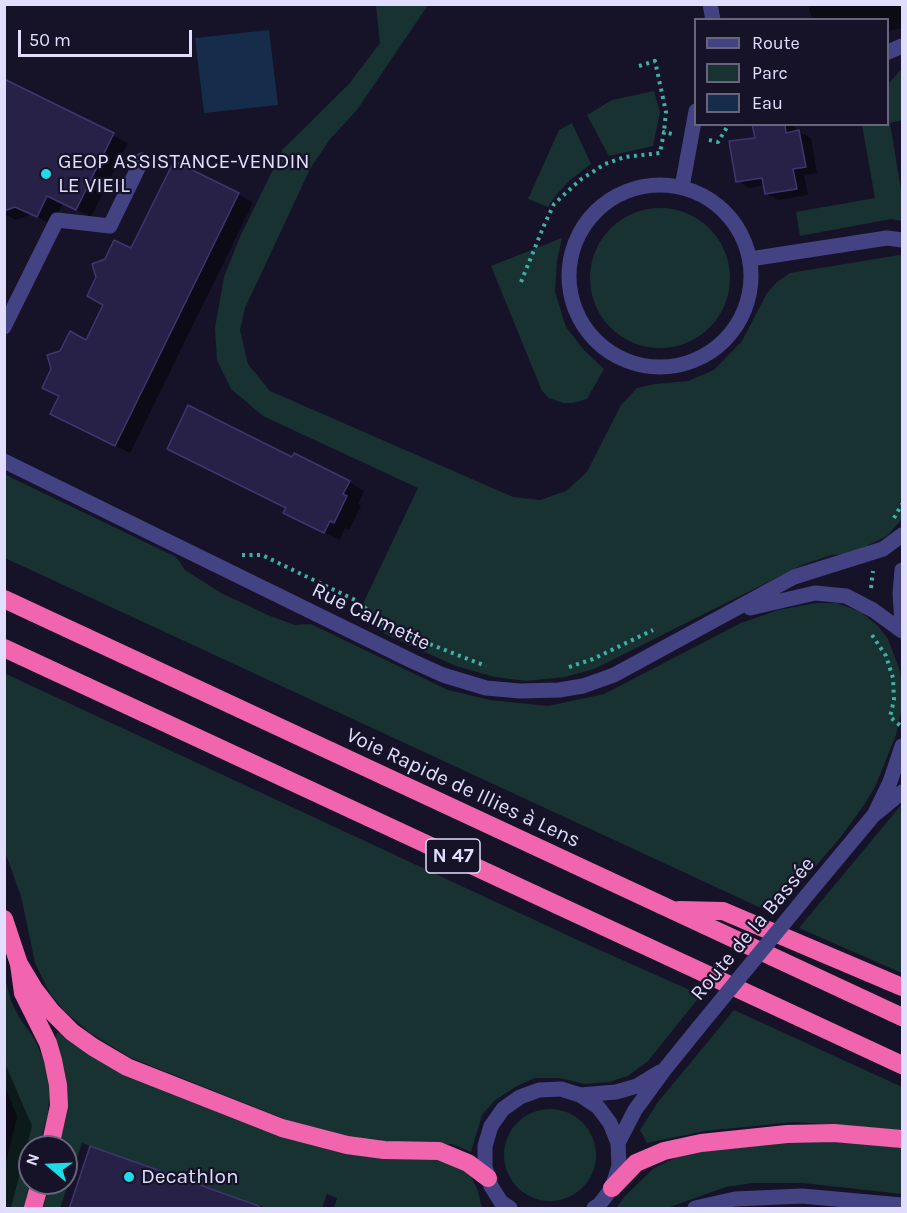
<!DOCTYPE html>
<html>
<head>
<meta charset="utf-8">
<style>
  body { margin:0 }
  #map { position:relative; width:907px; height:1213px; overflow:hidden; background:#161329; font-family:Karla,sans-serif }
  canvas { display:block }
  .frame { position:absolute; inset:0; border:6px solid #e0defc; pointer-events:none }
  .legend { position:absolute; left:694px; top:18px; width:195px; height:108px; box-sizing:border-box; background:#161329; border:2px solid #67647d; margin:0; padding:8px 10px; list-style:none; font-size:18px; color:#e0defc }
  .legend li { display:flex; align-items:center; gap:12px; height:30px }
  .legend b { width:30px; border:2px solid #67647d }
  .north { position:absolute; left:18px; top:1135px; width:60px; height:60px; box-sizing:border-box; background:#161329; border:2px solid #67647d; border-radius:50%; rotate:289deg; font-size:16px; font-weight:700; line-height:24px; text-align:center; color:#e0defc }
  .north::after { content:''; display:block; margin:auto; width:21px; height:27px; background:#1ddce8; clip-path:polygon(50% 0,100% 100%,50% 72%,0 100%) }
  .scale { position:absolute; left:18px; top:30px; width:174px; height:27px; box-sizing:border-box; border:3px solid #e0defc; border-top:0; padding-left:8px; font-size:18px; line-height:21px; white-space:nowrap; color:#e0defc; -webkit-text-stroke:4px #161329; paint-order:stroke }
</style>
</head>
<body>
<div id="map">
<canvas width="907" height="1213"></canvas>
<div class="frame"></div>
<ul class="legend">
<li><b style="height:8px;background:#434383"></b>Route</li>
<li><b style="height:16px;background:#173230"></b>Parc</li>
<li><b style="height:16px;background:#152c4b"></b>Eau</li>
</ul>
<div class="north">N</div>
<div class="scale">50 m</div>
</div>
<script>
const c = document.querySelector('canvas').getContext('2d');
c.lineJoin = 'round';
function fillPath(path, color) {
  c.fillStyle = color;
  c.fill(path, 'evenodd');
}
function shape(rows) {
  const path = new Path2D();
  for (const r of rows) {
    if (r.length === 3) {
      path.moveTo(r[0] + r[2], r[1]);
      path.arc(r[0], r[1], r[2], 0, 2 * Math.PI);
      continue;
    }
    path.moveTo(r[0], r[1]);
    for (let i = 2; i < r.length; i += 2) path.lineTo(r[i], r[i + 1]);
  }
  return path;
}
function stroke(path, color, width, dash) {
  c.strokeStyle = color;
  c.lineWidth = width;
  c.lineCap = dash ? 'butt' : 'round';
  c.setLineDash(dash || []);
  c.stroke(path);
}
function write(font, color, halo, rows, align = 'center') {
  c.font = font + ' Karla,sans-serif';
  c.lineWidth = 4.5;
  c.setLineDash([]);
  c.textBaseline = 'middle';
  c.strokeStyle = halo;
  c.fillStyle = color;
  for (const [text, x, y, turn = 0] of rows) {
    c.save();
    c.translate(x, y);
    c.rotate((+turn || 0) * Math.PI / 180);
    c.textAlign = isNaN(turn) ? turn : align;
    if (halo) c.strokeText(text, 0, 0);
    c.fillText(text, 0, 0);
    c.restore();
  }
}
fillPath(shape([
  [376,5,428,5,357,110,331,138,311,167,245,308,240,330,248,364,270,391,513,497,540,500,566,491,587,472,621,405,637,388,655,384,688,381,714,370,742,341,767,293,777,282,790,273,899,255,902,256,902,519,887,536,850,554,831,555,802,565,594,669,565,677,526,681,495,677,456,666,385,634,359,612,418,488,263,416,231,389,217,360,215,328,224,277,240,237,283,149,349,84,380,43],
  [902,69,902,120,890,123,902,196,902,221,891,219,800,236,796,212,875,198,862,125,888,124,888,84],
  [654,91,660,112,653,146,609,156,587,115,612,100],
  [572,123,591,164,569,181,556,195,548,207,528,199,559,130],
  [660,278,70],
  [562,238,557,261,555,292,566,327,584,350,604,369,587,399,573,403,563,403,549,398,542,391,491,266],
  [4,474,176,557,185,570,221,593,270,616,295,625,311,624,448,690,490,700,548,706,604,694,741,623,778,610,816,603,837,603,861,612,878,626,888,639,900,671,902,690,901,712,896,735,875,787,864,805,840,838,774,914,5,558],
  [4,673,584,943,701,995,648,1061,628,1076,609,1082,585,1084,559,1078,535,1078,517,1086,494,1101,482,1115,471,1152,452,1144,386,1142,350,1137,287,1120,129,1057,89,1032,64,1011,49,992,35,963,21,896,5,852],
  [902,804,902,973,799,928],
  [4,975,11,1001,20,1019,34,1038,44,1061,50,1084,48,1113,39,1147,30,1147,30,1183,24,1208,5,1208,5,1167,17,1117,5,1086],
  [734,1010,902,1087,902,1130,794,1122,705,1131,647,1143,640,1130,658,1102],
  [61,1032,281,1135,452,1162,470,1174,478,1191,482,1208,334,1208,337,1198,327,1194,322,1208,267,1208,82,1143,60,1208,43,1208,50,1183,66,1183,66,1147,59,1147,67,1113,66,1078,60,1052,55,1040,57,1033],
  [550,1155,46],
  [787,1141,866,1143,902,1148,902,1194,803,1183,752,1183,726,1187,667,1208,616,1208,625,1196,654,1168,690,1151]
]), '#173230');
fillPath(shape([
  [269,30,278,105,204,113,195,38]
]), '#152c4b');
fillPath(shape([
  [808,4,902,4,902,28,888,31,888,20,808,20,812,19],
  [4,81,128,143,91,217,63,203,52,225,32,214,16,220,4,214],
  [754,124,795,124,796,132,799,132,811,138,817,173,804,175,808,195,778,200,766,193,765,185,749,188,738,181,757,139],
  [238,194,253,203,130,453,52,414,59,396,44,387,87,342,132,250],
  [169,449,293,459,349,482,364,491,358,504,361,506,349,530,345,528,340,540,300,521,287,508],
  [4,1061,32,1126,11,1208,4,1208]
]), '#0007');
const building = shape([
  [4,79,114,133,76,210,47,196,37,217,15,207,4,211,4,79],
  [752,124,785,124,786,133,799,130,806,167,793,169,797,189,765,194,762,178,736,182,729,141,755,138,752,124],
  [174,161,239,193,115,446,50,414,59,396,42,388,51,369,47,355,60,351,70,331,86,340,103,305,87,296,96,277,92,264,105,259,114,240,131,248,174,161],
  [188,405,292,457,294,453,350,481,343,494,347,496,334,523,330,521,324,533,283,513,286,508,167,449,188,405],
  [90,1146,259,1206,259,1209,69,1209,90,1146]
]);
fillPath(building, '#272148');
stroke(building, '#3f3671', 1.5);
stroke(shape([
  [639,66,655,61,666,112,664,132],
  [709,140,718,142,729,124],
  [521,282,545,223,554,204,580,180,605,164,625,157,660,153,664,132,672,134],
  [894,518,902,504],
  [242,555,262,555,357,601,386,626],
  [871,588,873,571],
  [872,635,886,656,893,678,894,700,890,717,902,727],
  [409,636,486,666],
  [569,667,593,659,653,630]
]), '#3db1a5', 4, [3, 4.5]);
stroke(shape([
  [710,4,713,20],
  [888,52,902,46],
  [660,276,91],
  [682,187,696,111],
  [750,259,887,238,902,240],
  [4,327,57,220,110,226,142,160],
  [4,461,412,661,443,675,486,688,520,691,559,690,583,686,614,675,794,577,883,549,902,535],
  [902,570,900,593,902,624],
  [750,608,815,593,846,596,873,610,902,631],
  [876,811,890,782,902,746],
  [808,894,873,816,902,792],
  [580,1095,616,1092,637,1086,660,1072],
  [618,1143,635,1110,665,1069,699,1027],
  [510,1208,501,1202,491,1186,485,1167,485,1146,491,1126,503,1109,520,1097,539,1090,561,1089,580,1095,598,1107,610,1123,618,1143,619,1166,612,1188,599,1205,594,1208],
  [695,1208,735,1199,802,1196,902,1205]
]), '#434383', 15);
stroke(shape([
  [4,599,902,1017],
  [4,648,902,1065],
  [679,910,723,911,902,987],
  [4,919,19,964,23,993,48,1043,53,1060,58,1085,59,1106,50,1147],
  [19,964,34,989,51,1011,72,1032,93,1047,127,1067,282,1128,347,1145,384,1150,439,1151,468,1163,488,1178],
  [612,1188,636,1163,664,1151,701,1143,787,1134,834,1133,902,1139],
  [33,1208,40,1183]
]), '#f065ad', 18);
stroke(shape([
  [699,1027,808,894]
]), '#434383', 15);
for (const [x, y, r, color] of [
  [46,174,6,"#1ddce8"],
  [129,1177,6,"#1ddce8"]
]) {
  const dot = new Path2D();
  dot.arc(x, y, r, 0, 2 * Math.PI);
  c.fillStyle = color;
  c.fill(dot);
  stroke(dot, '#161329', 2);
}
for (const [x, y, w] of [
  [453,856,54]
]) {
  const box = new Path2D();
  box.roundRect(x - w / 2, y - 17, w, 34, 4.5);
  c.fillStyle = '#161329';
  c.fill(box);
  stroke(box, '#e0defc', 1.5);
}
write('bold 20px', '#e0defc', null, [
  ["N 47",453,856]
]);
write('21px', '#e0defc', '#161329', [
  ["GEOP ASSISTANCE-VENDIN",58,162],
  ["LE VIEIL",58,186],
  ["Decathlon",141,1177]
], 'left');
write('21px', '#e0defc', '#161329', [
  ["Rue Calmette",371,617,26],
  ["Voie Rapide de Illies à Lens",463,788,25],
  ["Route de la Bassée",753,929,-50]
]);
</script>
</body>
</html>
